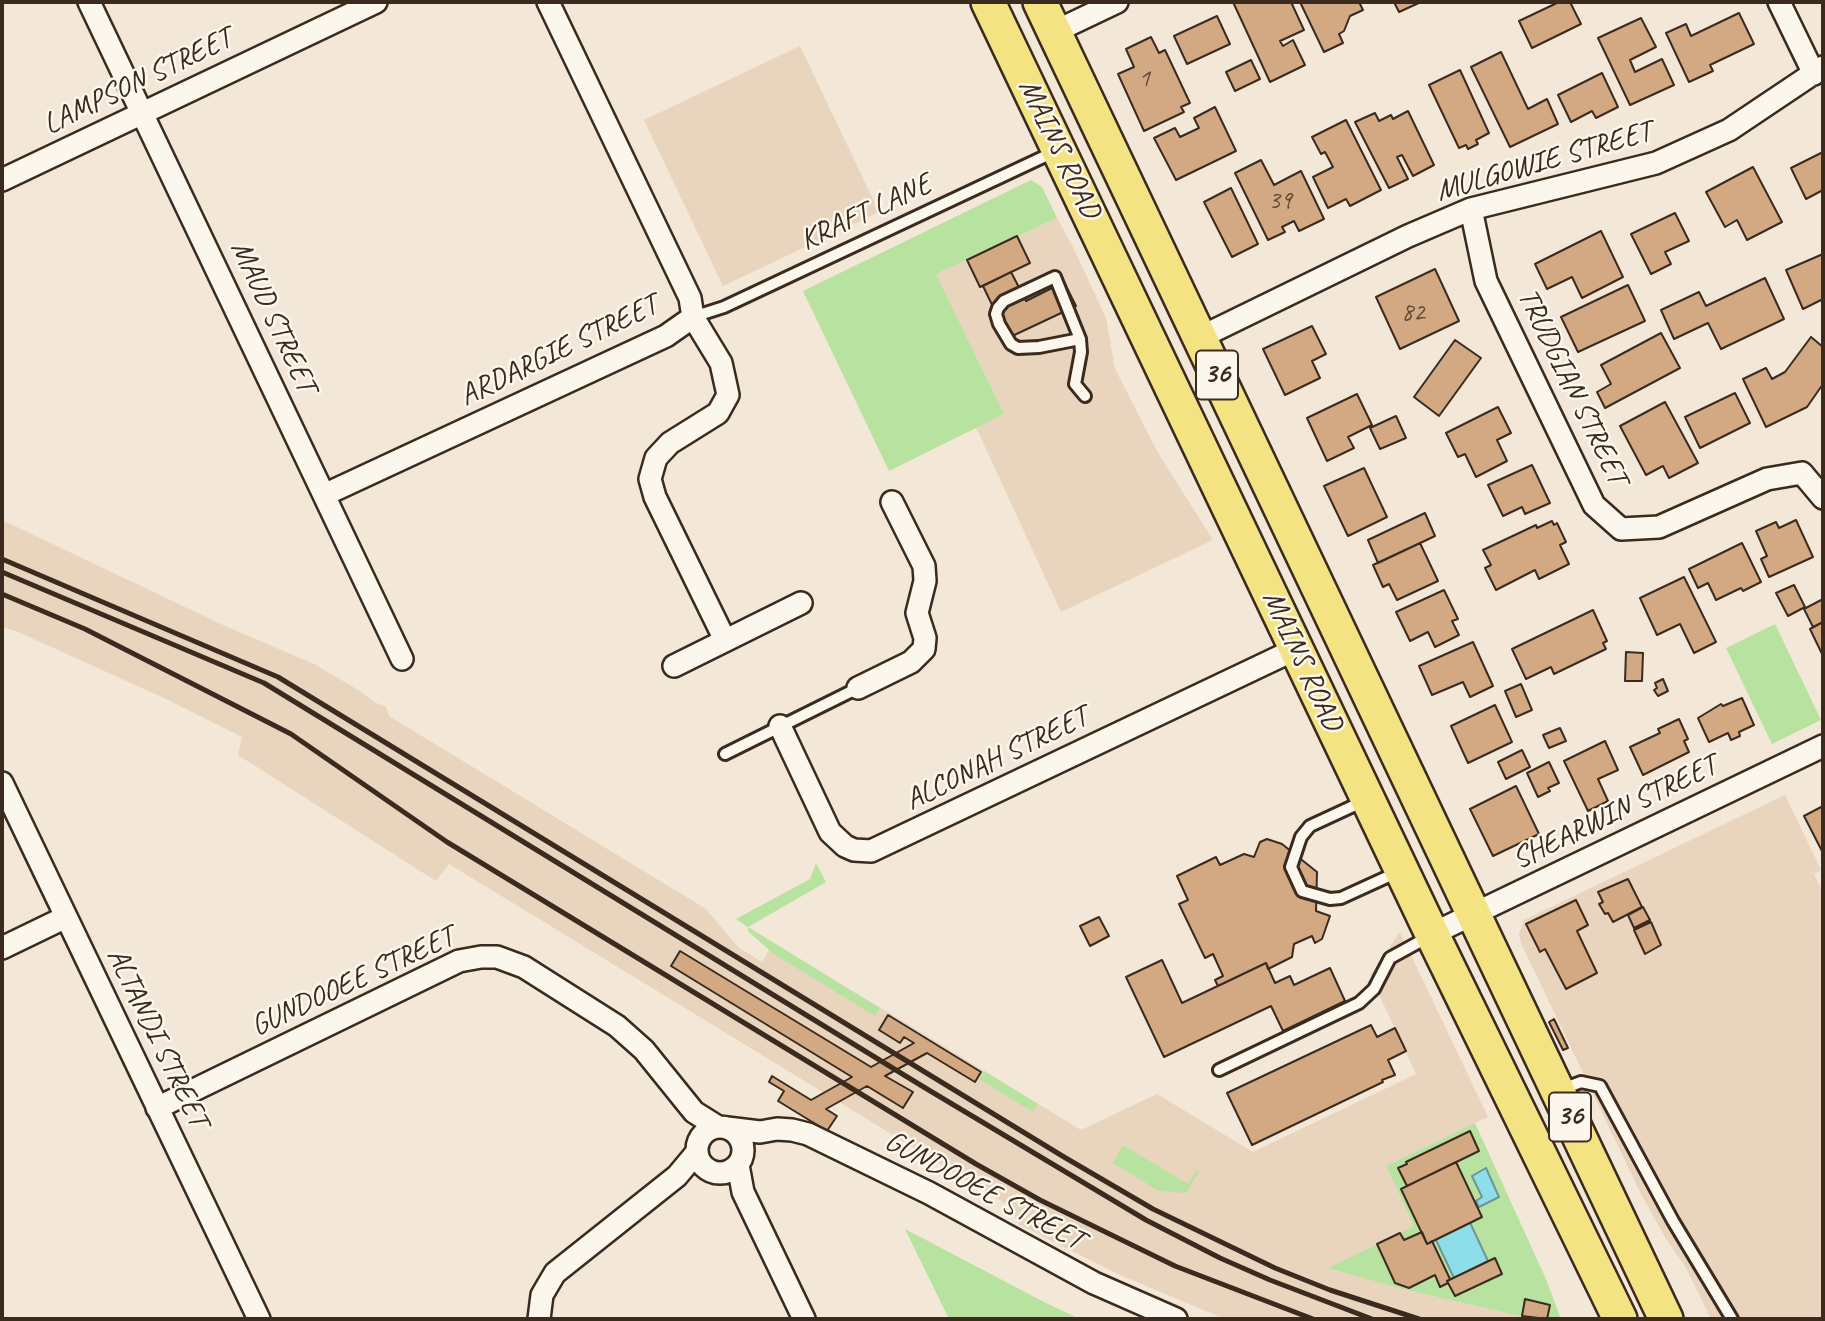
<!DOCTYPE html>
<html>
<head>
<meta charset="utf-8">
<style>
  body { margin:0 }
  #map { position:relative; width:1825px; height:1321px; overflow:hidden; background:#f3e7d7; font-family:Caveat,sans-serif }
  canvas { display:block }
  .frame { position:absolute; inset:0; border:4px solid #3b2a1e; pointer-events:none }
</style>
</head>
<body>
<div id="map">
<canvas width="1825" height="1321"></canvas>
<div class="frame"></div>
</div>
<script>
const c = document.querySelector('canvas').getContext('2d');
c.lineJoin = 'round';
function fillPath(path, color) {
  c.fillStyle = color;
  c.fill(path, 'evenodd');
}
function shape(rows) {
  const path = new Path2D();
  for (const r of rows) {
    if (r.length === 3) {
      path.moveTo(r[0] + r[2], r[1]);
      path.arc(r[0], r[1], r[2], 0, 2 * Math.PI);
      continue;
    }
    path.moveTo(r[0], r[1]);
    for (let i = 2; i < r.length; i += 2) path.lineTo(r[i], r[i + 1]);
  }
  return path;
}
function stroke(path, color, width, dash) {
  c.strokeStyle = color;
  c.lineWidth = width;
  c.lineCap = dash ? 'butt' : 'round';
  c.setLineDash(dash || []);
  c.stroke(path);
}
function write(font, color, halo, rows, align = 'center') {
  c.font = font + ' Caveat,sans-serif';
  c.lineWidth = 5;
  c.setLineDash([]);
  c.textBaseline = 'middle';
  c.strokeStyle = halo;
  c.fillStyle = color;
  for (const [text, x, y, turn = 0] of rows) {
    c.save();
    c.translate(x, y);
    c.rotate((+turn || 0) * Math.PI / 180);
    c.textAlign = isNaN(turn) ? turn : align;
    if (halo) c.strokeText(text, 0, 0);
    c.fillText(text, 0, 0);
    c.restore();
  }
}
fillPath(shape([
  [800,46,879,212,723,286,644,120],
  [1057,218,1072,245,1106,318,1115,369,1158,453,1213,540,1061,612,976,427,1004,414,936,274],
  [2,520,225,626,314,664,360,691,374,702,386,707,389,716,706,909,739,948,762,962,769,950,748,931,886,1011,1081,1130,1157,1094,1253,1152,1416,1074,1370,975,1400,932,1488,1117,1386,1166,1414,1226,1328,1268,1398,1288,1533,1319,1225,1319,1120,1275,1018,1224,1011,1207,449,864,436,881,238,755,242,737,164,698,16,631,2,627],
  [1785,795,1821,870,1814,874,1823,892,1823,1319,1711,1319,1686,1268,1665,1237,1640,1192,1521,943,1519,934,1524,920]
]), '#e9d4be');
fillPath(shape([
  [1031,180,1042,187,1057,218,936,274,1004,414,889,471,803,291],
  [1775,624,1821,720,1772,744,1726,648],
  [816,863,826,882,748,927,880,1008,875,1016,774,954,748,931,748,927,736,919,810,879],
  [984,1071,1038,1104,1033,1112,979,1079],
  [1475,1123,1545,1277,1561,1319,1533,1319,1398,1288,1328,1268,1414,1226,1386,1166],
  [1123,1145,1188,1184,1197,1170,1199,1172,1186,1193,1159,1191,1113,1163],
  [905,1229,1044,1302,1080,1319,949,1319]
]), '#b8e29f');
const water = shape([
  [1486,1168,1499,1197,1479,1207,1476,1201,1482,1197,1472,1176,1486,1168],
  [1452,1184,1488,1261,1454,1278,1417,1200,1452,1184]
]);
fillPath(water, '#8ddee8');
stroke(water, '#6c9697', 2);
const building = shape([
  [1233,2,1291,2,1304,30,1280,41,1283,46,1293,40,1305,65,1270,82,1233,2],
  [1300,2,1359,2,1363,10,1350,16,1344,31,1339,34,1343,43,1324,52,1300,2],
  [1394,2,1421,2,1399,12,1394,2],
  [1559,2,1570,2,1581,24,1532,48,1519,21,1559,2],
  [1739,13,1754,44,1710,65,1713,71,1689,82,1666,33,1686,24,1691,36,1739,13],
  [1217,16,1230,44,1187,64,1174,36,1217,16],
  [1641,18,1656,47,1630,60,1635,72,1662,59,1674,85,1630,105,1598,38,1641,18],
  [1151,37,1159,53,1165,50,1190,103,1181,107,1184,112,1144,131,1118,74,1134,67,1126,49,1151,37],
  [1501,52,1528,109,1547,99,1558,124,1510,147,1471,67,1501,52],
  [1251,60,1260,79,1235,91,1226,72,1251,60],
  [1460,70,1489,133,1476,140,1478,144,1468,149,1466,145,1459,148,1429,85,1460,70],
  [1602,73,1618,107,1596,118,1592,111,1571,122,1558,95,1602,73],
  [1215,107,1236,151,1176,180,1154,138,1175,128,1180,137,1199,128,1194,118,1215,107],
  [1408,111,1434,165,1413,176,1402,155,1397,157,1408,179,1389,188,1355,122,1375,113,1379,121,1391,115,1393,119,1408,111],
  [1346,120,1381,190,1350,206,1346,199,1328,208,1313,177,1333,167,1325,152,1321,154,1312,137,1346,120],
  [1823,152,1823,190,1806,199,1791,168,1823,152],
  [1261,160,1274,185,1301,171,1324,219,1299,231,1294,221,1282,227,1285,232,1268,240,1235,173,1261,160],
  [1753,167,1782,222,1747,240,1737,220,1725,227,1706,192,1753,167],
  [1231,188,1258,244,1232,257,1204,202,1231,188],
  [1675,213,1689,241,1665,252,1671,264,1651,274,1631,234,1675,213],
  [1601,231,1623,277,1582,298,1572,277,1547,289,1535,264,1601,231],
  [1017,236,1030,263,980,287,967,260,1017,236],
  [1823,254,1823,299,1803,309,1786,270,1823,254],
  [1435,269,1459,321,1400,349,1376,297,1435,269],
  [1011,272,1026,301,1064,282,1076,306,1008,338,983,286,1011,272],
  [1765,278,1784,319,1721,349,1708,323,1674,339,1661,310,1699,292,1706,306,1765,278],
  [1628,285,1645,321,1578,352,1561,317,1628,285],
  [1312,326,1326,354,1312,361,1320,378,1285,395,1263,349,1312,326],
  [1661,333,1680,368,1605,408,1597,392,1611,384,1601,365,1661,333],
  [1811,337,1823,347,1823,384,1807,407,1766,427,1743,379,1766,368,1772,379,1785,372,1811,337],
  [1455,340,1481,358,1439,416,1414,397,1455,340],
  [1735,393,1750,423,1700,448,1685,417,1735,393],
  [1357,394,1372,425,1348,437,1354,448,1327,461,1307,418,1357,394],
  [1665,402,1698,463,1669,478,1663,466,1646,475,1620,426,1665,402],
  [1498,407,1511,433,1497,440,1507,461,1476,477,1465,454,1458,457,1446,433,1498,407],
  [1396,416,1406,438,1380,449,1370,428,1396,416],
  [1532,465,1550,503,1525,514,1522,507,1503,516,1488,485,1532,465],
  [1364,468,1387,517,1348,536,1324,486,1364,468],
  [1425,513,1435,536,1378,563,1368,540,1425,513],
  [1796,520,1813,557,1769,577,1761,559,1767,556,1756,531,1776,522,1779,528,1796,520],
  [1552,521,1554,525,1557,523,1566,542,1560,545,1569,564,1539,579,1535,570,1496,590,1485,568,1491,565,1483,550,1536,525,1537,528,1552,521],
  [1420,543,1438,581,1397,600,1389,584,1383,587,1373,565,1420,543],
  [1742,543,1761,582,1743,591,1741,588,1716,600,1708,583,1698,588,1689,569,1742,543],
  [1684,577,1716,642,1694,653,1680,624,1657,635,1640,598,1684,577],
  [1794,585,1805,607,1788,616,1776,593,1794,585],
  [1444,590,1458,619,1452,621,1459,635,1435,647,1428,632,1410,641,1396,612,1444,590],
  [1823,599,1823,622,1813,627,1804,609,1823,599],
  [1593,610,1607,641,1603,643,1606,649,1554,674,1551,667,1526,679,1512,649,1593,610],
  [1823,622,1823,656,1810,629,1823,622],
  [1473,642,1493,686,1470,697,1463,682,1432,695,1419,666,1473,642],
  [1626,652,1643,653,1642,681,1625,681,1626,652],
  [1663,679,1668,691,1658,696,1654,690,1657,688,1655,683,1663,679],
  [1521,684,1532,710,1516,717,1505,691,1521,684],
  [1742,698,1754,725,1739,732,1740,736,1731,740,1728,733,1709,742,1698,718,1721,704,1723,706,1742,698],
  [1495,705,1512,742,1468,763,1451,726,1495,705],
  [1679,719,1688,739,1684,741,1689,752,1643,775,1630,747,1660,733,1658,729,1679,719],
  [1560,728,1566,741,1549,748,1543,735,1560,728],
  [1605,741,1618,770,1598,779,1608,801,1588,811,1564,761,1605,741],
  [1522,750,1530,767,1506,779,1498,762,1522,750],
  [1549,762,1559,783,1548,788,1550,791,1538,797,1527,773,1549,762],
  [1516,786,1539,834,1493,856,1470,809,1516,786],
  [1823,806,1823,853,1804,816,1823,806],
  [1267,839,1282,844,1317,872,1316,911,1330,916,1322,939,1315,943,1312,936,1294,944,1292,957,1268,969,1266,963,1218,986,1215,980,1223,976,1213,954,1205,958,1179,904,1188,900,1177,876,1216,857,1220,865,1244,854,1254,857,1260,842,1267,839],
  [1628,879,1642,907,1613,922,1608,913,1605,914,1599,904,1603,902,1598,892,1628,879],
  [1576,900,1588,925,1577,931,1597,973,1566,989,1545,949,1540,952,1526,924,1576,900],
  [1643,907,1650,920,1634,928,1628,915,1643,907],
  [1099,917,1109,936,1090,946,1080,926,1099,917],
  [1651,922,1661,945,1645,954,1634,930,1651,922],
  [680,951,871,1067,914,1043,904,1037,900,1043,879,1030,888,1015,981,1072,975,1082,927,1053,885,1076,913,1092,903,1108,867,1086,826,1109,837,1116,827,1131,778,1101,784,1091,769,1082,772,1076,811,1100,852,1077,671,966,680,951],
  [1162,960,1182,1003,1266,963,1275,983,1290,976,1294,985,1330,968,1345,1001,1283,1031,1271,1006,1164,1057,1126,977,1162,960],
  [1554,1019,1568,1048,1563,1050,1549,1022,1554,1019],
  [1371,1025,1377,1037,1395,1028,1406,1051,1388,1060,1395,1075,1382,1080,1383,1082,1252,1145,1227,1093,1371,1025],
  [1470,1131,1479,1151,1407,1186,1398,1168,1407,1164,1406,1162,1470,1131],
  [1456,1162,1482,1217,1427,1244,1401,1189,1456,1162],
  [1422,1232,1427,1244,1432,1241,1450,1279,1447,1281,1448,1283,1440,1287,1435,1275,1409,1288,1395,1283,1377,1244,1400,1233,1404,1240,1422,1232],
  [1495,1258,1502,1274,1455,1296,1447,1281,1495,1258],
  [1525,1299,1550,1305,1547,1319,1522,1316,1525,1299]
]);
fillPath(building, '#d2a983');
stroke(building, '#3b2a1e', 2);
const service = shape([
  [693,317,724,307,1056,151],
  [1080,339,1039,347,1018,348,1011,344,999,324,996,314,998,308,1004,301,1055,277,1080,339,1081,352,1075,384,1085,396],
  [725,754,858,688],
  [1364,801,1310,826,1301,837,1291,867,1302,891,1330,899,1341,898,1400,871],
  [1219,1070,1359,1003,1374,989,1390,958,1430,936],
  [1560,1090,1581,1082,1600,1086,1673,1221,1732,1319]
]);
const minor = shape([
  [89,2,402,659],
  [1779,2,1814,74],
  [1054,32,1117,2],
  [2,180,376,2],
  [1471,209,1486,281,1594,505,1621,529,1659,527,1767,479,1802,473,1823,498],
  [693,317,721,363,728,395,718,413,670,443,656,458,650,479,655,497,725,640],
  [1199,338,1408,236,1471,209,1656,163,1729,130,1823,67],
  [324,495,666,336,693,317,690,298,548,2],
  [674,666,801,603],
  [858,688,911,662,924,649,925,638,917,613,925,581,924,566,892,502],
  [780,726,830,832,845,846,854,850,871,851,1296,649],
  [2,783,259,1319],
  [1432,934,1823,746],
  [2,948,66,917],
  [157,1108,459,961,481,957,497,957,524,967,617,1026,644,1050,694,1112,718,1127],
  [720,1150,23],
  [727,1128,760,1132,777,1129,792,1130,808,1134,929,1193,1094,1283,1176,1319],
  [738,1165,743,1192,804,1319],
  [539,1319,542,1295,555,1273,677,1176,697,1152]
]);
const primary = shape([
  [988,2,1432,934,1620,1319],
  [1040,2,1666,1319]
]);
stroke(service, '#3b2a1e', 16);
stroke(minor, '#3b2a1e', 26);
stroke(primary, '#3b2a1e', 38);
stroke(service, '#fbf7ec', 10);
stroke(minor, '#fbf7ec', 21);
stroke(primary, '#f4e382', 33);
stroke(shape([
  [2,559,278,677,1064,1157,1153,1209,1275,1268,1330,1290,1419,1319],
  [2,572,264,683,922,1086,1146,1220,1220,1258,1270,1280,1372,1319],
  [2,594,85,629,291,734,447,842,976,1164,1040,1200,1175,1266,1313,1319]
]), '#3b2a1e', 5);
write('26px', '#614a37', null, [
  ["1",1144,79],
  ["39",1280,201],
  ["82",1413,313]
]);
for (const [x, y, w] of [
  [1217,375,42],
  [1570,1117,42]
]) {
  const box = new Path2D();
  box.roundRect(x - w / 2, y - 24.5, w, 49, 5);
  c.fillStyle = '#fbf7ec';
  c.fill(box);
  stroke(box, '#3b2a1e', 2);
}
write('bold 28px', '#3b2a1e', null, [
  ["36",1217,375],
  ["36",1570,1117]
]);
write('30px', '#3b2a1e', '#fbf7ec', [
  ["LAMPSON STREET",138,82,-26],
  ["MAINS ROAD",1059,149,64],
  ["MULGOWIE STREET",1544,162,-16],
  ["KRAFT LANE",866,213,-25],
  ["MAUD STREET",273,317,65],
  ["ARDARGIE STREET",559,351,-26],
  ["TRUDGIAN STREET",1572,387,64],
  ["MAINS ROAD",1302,661,65],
  ["ALCONAH STREET",997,759,-26],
  ["SHEARWIN STREET",1615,813,-26],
  ["GUNDOOEE STREET",353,982,-25],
  ["ALTANDI STREET",157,1038,64],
  ["GUNDOOEE STREET",984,1191,28]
]);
</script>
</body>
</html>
